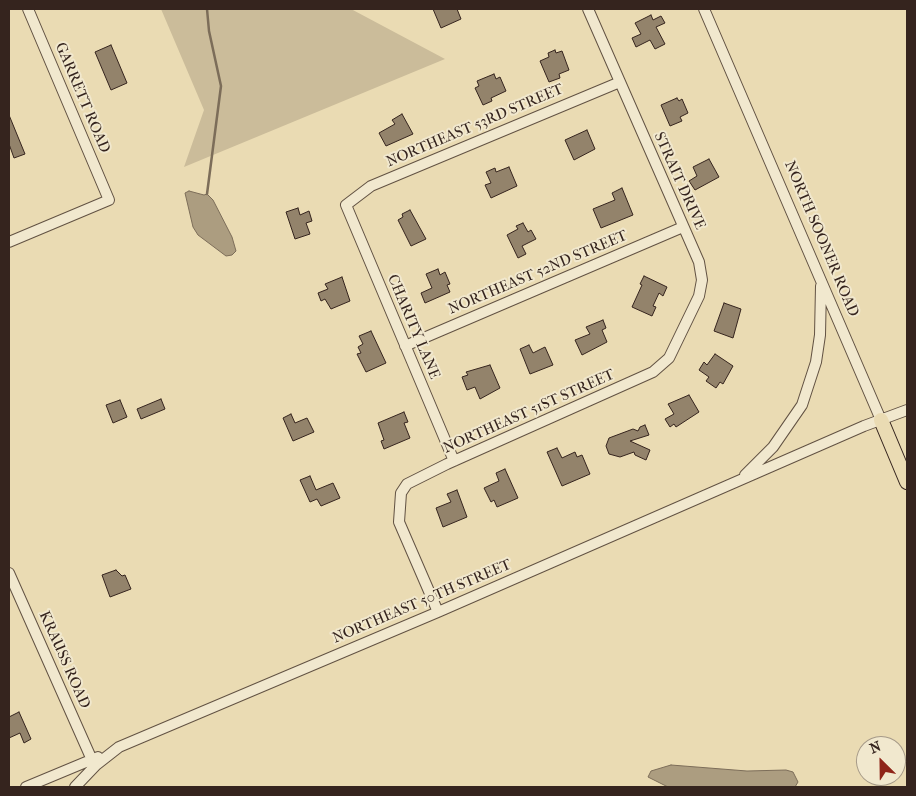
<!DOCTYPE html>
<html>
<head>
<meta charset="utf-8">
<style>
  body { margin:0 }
  #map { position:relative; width:916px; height:796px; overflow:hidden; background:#eadbb3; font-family:"IM FELL French Canon",serif }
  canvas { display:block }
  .frame { position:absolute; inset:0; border:10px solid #35241e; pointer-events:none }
  .north { position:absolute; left:856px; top:736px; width:50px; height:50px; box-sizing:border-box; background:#f1e8ce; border:1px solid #a69a88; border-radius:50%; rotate:337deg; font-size:14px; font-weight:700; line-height:20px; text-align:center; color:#35241e }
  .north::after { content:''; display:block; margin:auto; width:18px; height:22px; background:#8f2418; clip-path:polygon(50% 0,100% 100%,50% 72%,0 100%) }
</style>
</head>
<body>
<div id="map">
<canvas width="916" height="796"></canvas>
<div class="frame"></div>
<div class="north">N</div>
</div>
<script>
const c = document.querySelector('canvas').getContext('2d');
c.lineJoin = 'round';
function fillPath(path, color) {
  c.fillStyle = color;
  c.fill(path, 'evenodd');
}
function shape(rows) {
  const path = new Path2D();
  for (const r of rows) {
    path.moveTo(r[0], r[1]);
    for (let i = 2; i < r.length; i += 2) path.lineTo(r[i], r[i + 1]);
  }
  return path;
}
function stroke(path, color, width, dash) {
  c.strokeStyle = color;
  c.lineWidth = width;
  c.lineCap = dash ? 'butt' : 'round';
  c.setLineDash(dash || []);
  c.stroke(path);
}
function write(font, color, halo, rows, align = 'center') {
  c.font = font + ' "IM FELL French Canon",serif';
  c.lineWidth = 4;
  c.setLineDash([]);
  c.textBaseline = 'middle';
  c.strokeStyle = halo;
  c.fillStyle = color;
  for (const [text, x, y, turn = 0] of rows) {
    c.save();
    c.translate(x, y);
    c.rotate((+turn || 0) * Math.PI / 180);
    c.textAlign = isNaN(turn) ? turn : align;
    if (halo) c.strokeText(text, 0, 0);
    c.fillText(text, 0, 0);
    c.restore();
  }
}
fillPath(shape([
  [161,9,351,9,445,59,184,167,204,110]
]), '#cbbc9a');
const water = shape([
  [189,191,204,195,207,194,213,200,232,237,236,251,232,255,226,256,198,235,193,227,185,193,189,191],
  [671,765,747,771,786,770,793,772,798,782,795,787,668,787,648,777,651,771,671,765]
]);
fillPath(water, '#ac9d80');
stroke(water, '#7c6d59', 1);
stroke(shape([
  [207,9,209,31,221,86,207,194]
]), '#7c6d59', 2.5);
const building = shape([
  [433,9,457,9,461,19,441,28,433,9],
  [651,15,653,20,661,16,665,23,656,27,665,44,655,49,650,40,636,47,632,38,641,34,635,23,651,15],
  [111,45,127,83,111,90,95,52,111,45],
  [555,50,556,53,562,51,569,70,559,74,560,78,549,82,540,61,549,57,548,53,555,50],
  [494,74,496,79,500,77,506,91,491,98,492,101,483,105,475,88,479,86,477,81,494,74],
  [677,98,679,101,682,99,688,113,680,117,682,121,670,126,661,105,677,98],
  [402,114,413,134,386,146,379,133,395,124,392,120,402,114],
  [9,115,25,154,14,158,9,144,9,115],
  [587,130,595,149,574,160,565,140,587,130],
  [709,159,719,177,695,190,689,181,697,176,693,167,709,159],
  [509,167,517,186,491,198,485,185,491,183,486,172,495,168,496,172,509,167],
  [622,188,633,215,601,228,593,209,615,200,612,193,622,188],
  [298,208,300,215,309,211,312,221,306,223,310,234,295,239,286,212,298,208],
  [410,210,426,239,411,246,398,220,403,217,402,214,410,210],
  [523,223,528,232,531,230,536,239,522,246,526,254,518,258,507,235,518,229,516,226,523,223],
  [438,269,440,275,445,272,450,284,447,285,450,292,425,303,421,293,432,288,426,274,438,269],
  [644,276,667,287,663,296,659,293,653,306,656,307,652,316,632,307,642,285,640,284,644,276],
  [342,277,350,301,331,309,325,299,321,301,318,293,328,289,325,284,342,277],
  [724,303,741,309,733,338,714,331,724,303],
  [603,320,606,328,602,330,607,342,582,355,575,340,590,334,586,327,603,320],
  [371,331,386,363,366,372,357,354,361,353,358,347,363,344,359,336,371,331],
  [529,345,533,353,545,347,553,365,530,374,520,349,529,345],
  [715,354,733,366,723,384,720,382,716,388,706,381,709,377,699,370,704,362,707,365,715,354],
  [490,365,500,388,480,399,475,387,467,390,462,377,468,375,466,372,490,365],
  [689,395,699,412,676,427,674,424,670,427,665,419,674,414,668,404,689,395],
  [161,399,165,409,141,419,137,409,161,399],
  [120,400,127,417,113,423,106,405,120,400],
  [404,412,408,422,404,423,410,438,384,449,381,441,384,440,378,423,404,412],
  [291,414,295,423,307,418,314,432,293,441,283,418,291,414],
  [645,425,649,435,630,441,650,450,646,460,635,455,634,452,620,457,609,454,606,446,609,438,633,429,638,431,640,427,645,425],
  [557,448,562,458,575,452,577,457,582,455,590,474,562,486,547,452,557,448],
  [505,469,518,498,497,507,494,500,491,502,484,488,499,481,496,473,505,469],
  [310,476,316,490,333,483,340,498,321,506,317,499,310,502,300,480,310,476],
  [457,490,467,517,443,527,436,508,451,502,447,494,457,490],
  [116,570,122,576,125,575,131,589,110,597,102,575,116,570],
  [19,712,31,739,24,743,20,733,9,738,9,717,19,712]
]);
fillPath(building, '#93836b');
stroke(building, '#35241e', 1);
const minor = shape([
  [704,9,881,420],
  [9,242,109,200,28,9],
  [405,346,683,227],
  [454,461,346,205,371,186,620,82],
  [745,475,773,447,802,405,816,362,820,335,821,286],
  [9,573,92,760],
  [438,612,399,522,401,493,407,484,447,464,653,372,669,358,699,296,702,280,699,262,588,9],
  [26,787,98,757],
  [75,787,96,765,119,747,438,612,864,426,907,410]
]);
const major = shape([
  [881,420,907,482]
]);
stroke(minor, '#625243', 12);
stroke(major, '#35241e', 16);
stroke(minor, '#f1e8ce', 10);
stroke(major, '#eadbb3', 14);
write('15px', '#35241e', '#f1e8ce', [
  ["GARRETT ROAD",82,98,67],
  ["NORTHEAST 53RD STREET",475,126,-23],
  ["STRAIT DRIVE",679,181,66],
  ["NORTH SOONER ROAD",821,239,67],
  ["NORTHEAST 52ND STREET",538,273,-23],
  ["CHARITY LANE",413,327,67],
  ["NORTHEAST 51ST STREET",529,412,-24],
  ["NORTHEAST 50TH STREET",422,602,-23],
  ["KRAUSS ROAD",64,660,66]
]);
</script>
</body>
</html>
